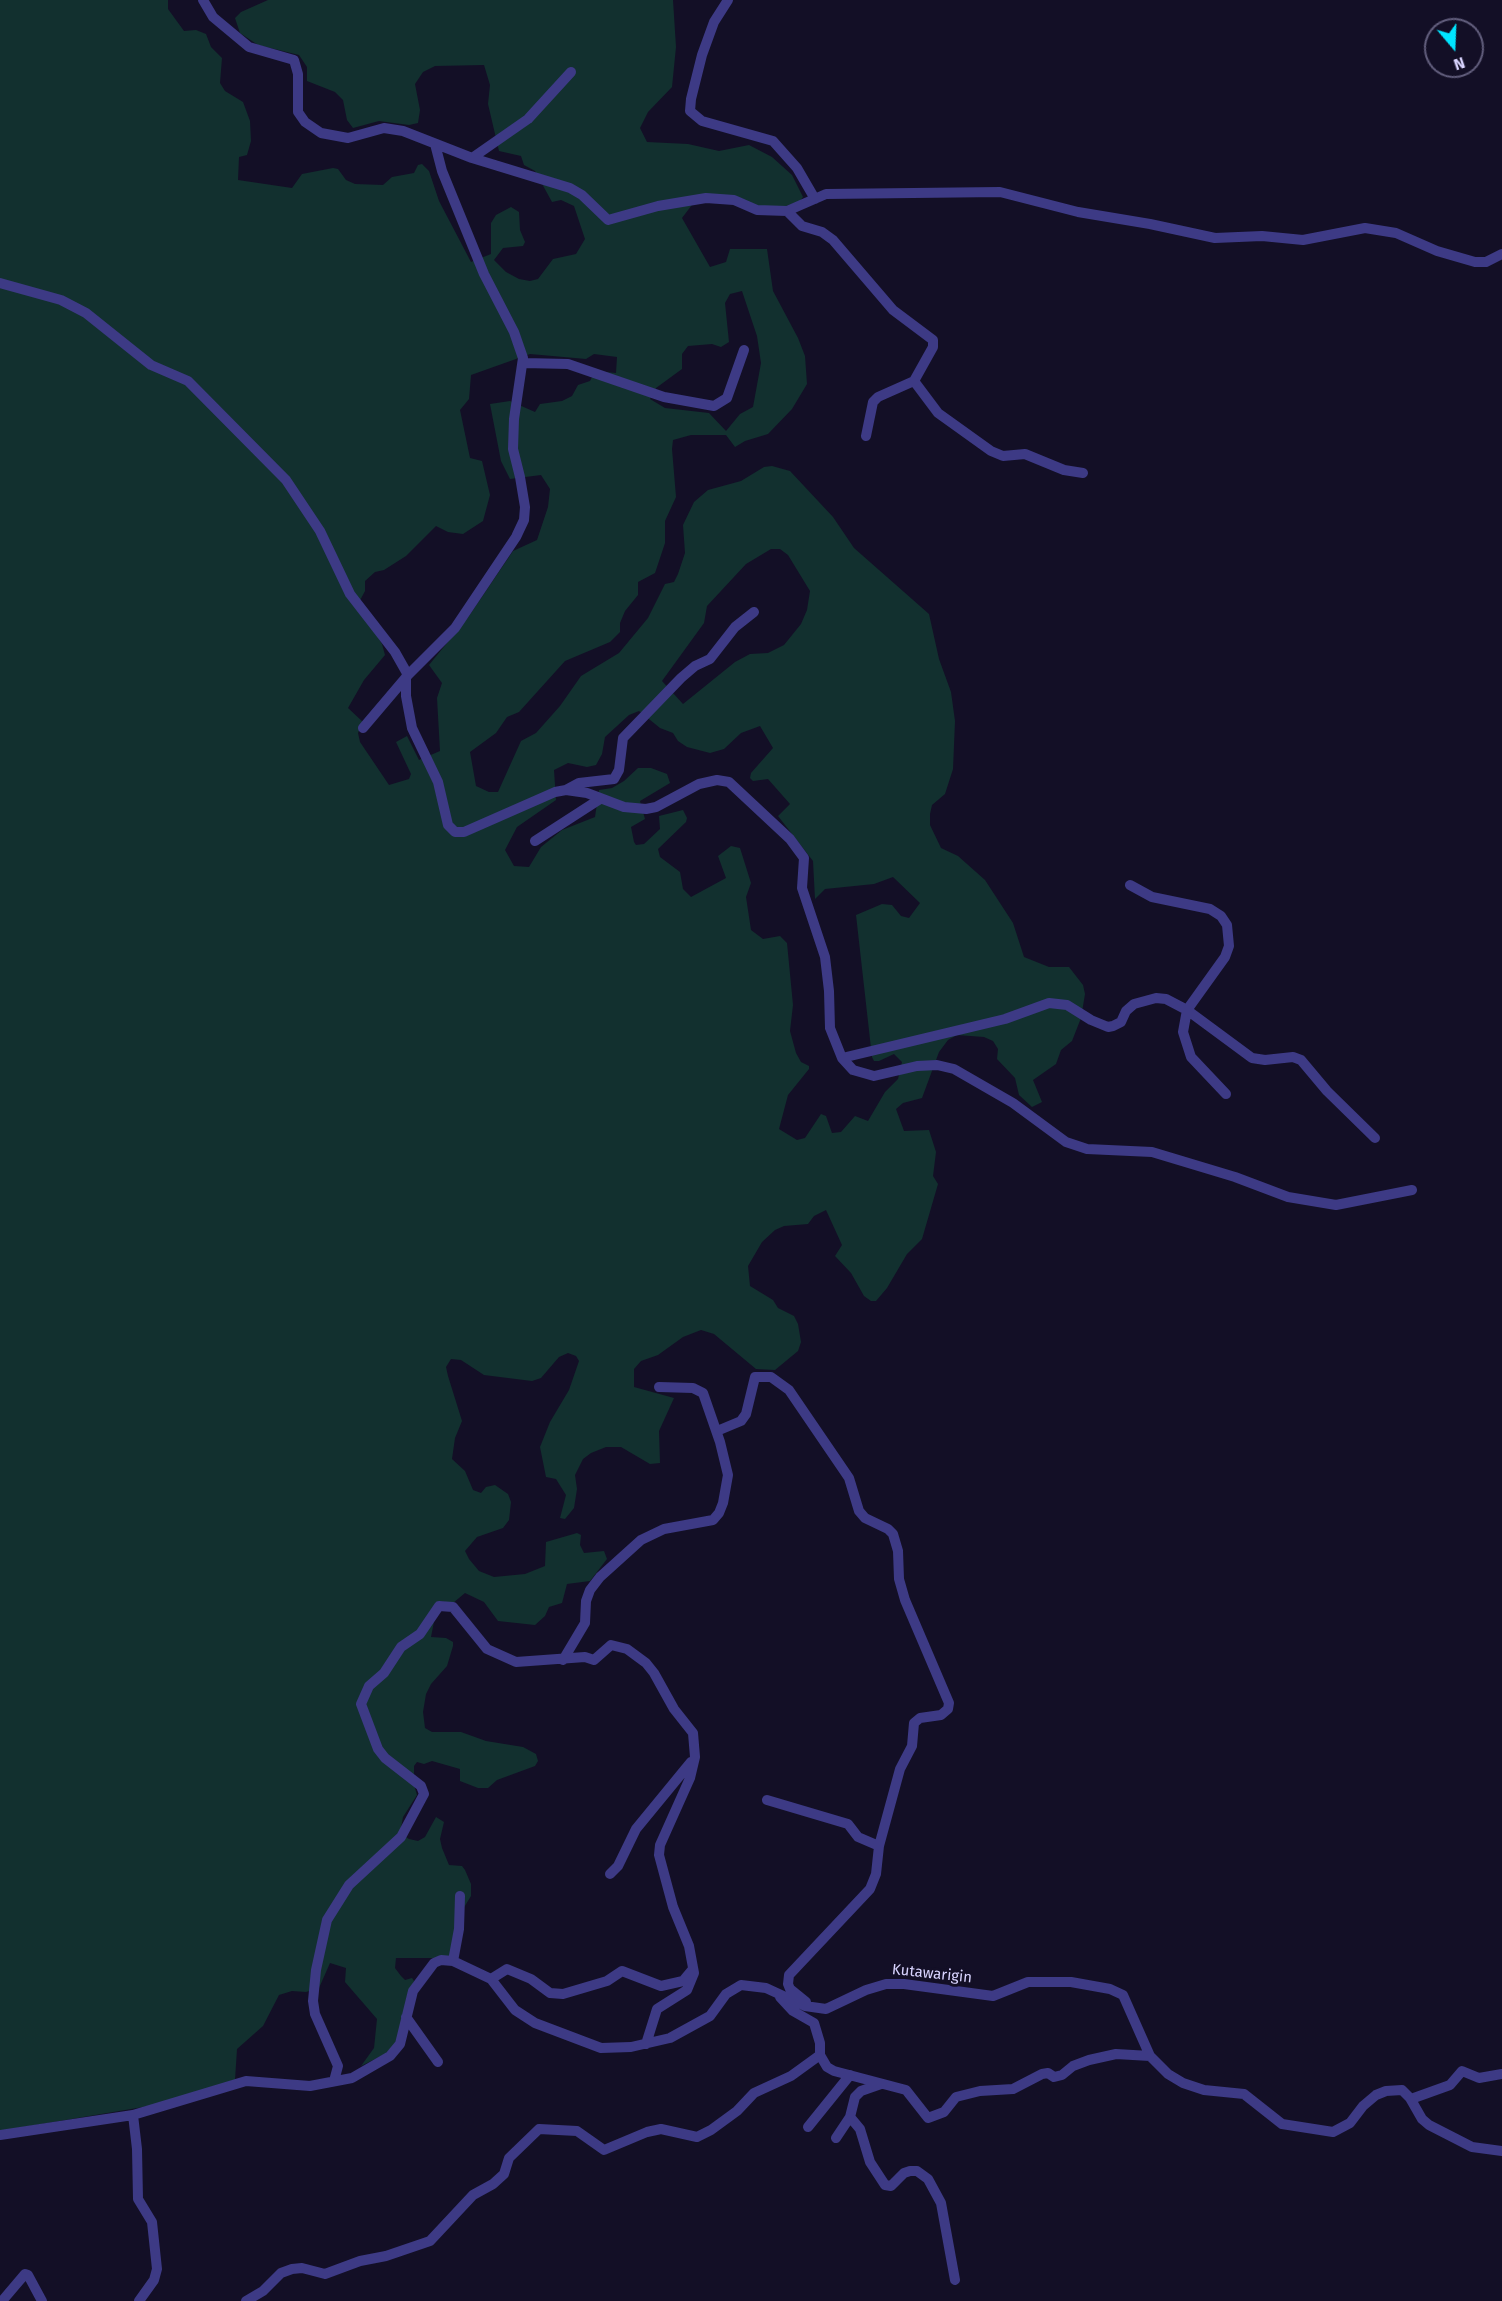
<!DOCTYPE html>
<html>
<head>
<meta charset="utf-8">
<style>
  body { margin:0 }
  #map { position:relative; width:1502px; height:2301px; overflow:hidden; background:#130f26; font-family:"Fira Sans",sans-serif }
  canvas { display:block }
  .north { position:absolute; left:1424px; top:18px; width:60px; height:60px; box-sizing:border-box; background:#130f26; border:2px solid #625e7d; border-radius:50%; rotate:161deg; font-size:16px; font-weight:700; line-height:24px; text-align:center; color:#d9d4ff }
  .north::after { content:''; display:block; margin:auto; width:21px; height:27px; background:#00e5ff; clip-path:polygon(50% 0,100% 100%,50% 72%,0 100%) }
</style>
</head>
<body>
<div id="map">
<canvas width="1502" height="2301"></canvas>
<div class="north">N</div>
</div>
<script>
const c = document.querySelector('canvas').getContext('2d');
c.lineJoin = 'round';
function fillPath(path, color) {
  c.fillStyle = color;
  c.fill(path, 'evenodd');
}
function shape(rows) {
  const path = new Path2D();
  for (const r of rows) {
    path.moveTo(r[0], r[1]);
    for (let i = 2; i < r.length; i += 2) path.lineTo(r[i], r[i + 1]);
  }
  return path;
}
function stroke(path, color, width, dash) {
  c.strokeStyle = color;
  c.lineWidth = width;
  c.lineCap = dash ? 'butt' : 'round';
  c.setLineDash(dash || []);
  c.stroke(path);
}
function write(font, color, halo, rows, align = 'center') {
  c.font = font + ' "Fira Sans",sans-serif';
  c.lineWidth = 6;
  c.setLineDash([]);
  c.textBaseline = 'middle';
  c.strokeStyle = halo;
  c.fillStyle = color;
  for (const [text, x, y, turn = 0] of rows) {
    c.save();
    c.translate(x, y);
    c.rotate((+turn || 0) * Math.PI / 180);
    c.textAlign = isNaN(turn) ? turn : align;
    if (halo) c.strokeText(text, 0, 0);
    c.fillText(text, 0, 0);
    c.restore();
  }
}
fillPath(shape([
  [0,0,168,0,168,9,184,31,196,30,206,34,211,47,222,58,220,83,225,91,243,102,250,121,251,141,247,155,239,157,238,180,292,188,302,174,333,168,338,169,346,180,355,184,383,185,392,177,414,173,418,165,422,164,429,171,439,201,471,262,491,254,491,223,496,215,511,207,519,212,520,230,525,242,523,246,503,248,494,260,506,272,519,279,530,281,538,279,553,259,576,254,585,239,574,206,561,200,552,202,535,171,524,165,521,156,499,151,488,104,490,85,484,65,435,66,423,72,415,84,420,110,418,123,409,125,379,121,353,128,347,120,343,100,335,92,307,81,307,67,299,55,258,45,240,33,235,18,241,12,268,0,673,0,676,47,672,87,648,112,640,128,647,142,688,144,719,151,749,145,772,157,792,175,803,197,800,201,786,206,766,208,698,197,682,218,710,267,726,262,730,249,767,249,773,291,798,338,805,356,807,384,792,409,768,434,745,441,735,447,726,435,691,435,673,440,672,449,676,497,665,521,665,543,655,573,638,582,638,595,625,611,620,623,620,632,610,642,565,661,519,712,507,717,496,733,470,752,476,786,489,792,498,792,521,741,536,733,560,706,581,676,619,653,648,618,665,584,674,582,678,574,685,553,683,525,694,502,708,490,741,481,764,467,772,466,790,471,833,517,854,548,929,614,939,659,951,692,955,721,953,769,945,794,932,805,930,814,930,825,941,848,958,856,985,880,1013,923,1024,957,1049,967,1069,967,1083,985,1085,994,1081,1018,1072,1041,1061,1050,1056,1064,1033,1080,1042,1102,1032,1107,1019,1095,1015,1078,997,1059,998,1049,993,1041,984,1037,957,1035,948,1040,939,1052,922,1098,903,1103,896,1109,904,1131,929,1130,936,1152,933,1176,938,1184,922,1239,907,1254,887,1288,876,1301,871,1301,864,1296,851,1273,835,1256,842,1245,826,1210,814,1216,808,1224,784,1226,775,1230,762,1242,748,1266,750,1286,773,1300,778,1308,794,1316,798,1324,801,1342,798,1351,775,1370,756,1369,714,1334,701,1330,683,1337,658,1355,641,1361,634,1369,634,1387,674,1398,659,1431,660,1463,650,1464,621,1447,606,1447,591,1453,583,1459,575,1475,577,1489,574,1508,565,1519,560,1518,566,1495,556,1479,546,1477,540,1447,550,1422,569,1390,579,1361,576,1356,568,1353,559,1357,541,1378,532,1381,484,1375,461,1360,451,1359,446,1367,448,1376,462,1421,455,1438,452,1459,465,1471,473,1490,481,1493,486,1487,495,1485,508,1494,511,1502,509,1520,503,1528,477,1537,465,1551,469,1559,479,1571,494,1577,525,1574,545,1566,546,1542,577,1533,581,1535,580,1545,584,1553,604,1551,607,1559,590,1581,567,1584,562,1603,549,1607,545,1616,535,1625,498,1621,484,1602,465,1593,453,1603,438,1601,431,1637,446,1638,453,1642,453,1646,447,1666,431,1684,426,1694,423,1712,425,1728,432,1732,461,1732,486,1741,523,1747,536,1754,538,1761,535,1766,497,1780,488,1788,478,1788,460,1781,460,1769,432,1761,424,1764,417,1762,414,1766,414,1785,417,1795,403,1817,400,1833,409,1839,418,1841,425,1837,436,1817,444,1822,440,1839,442,1848,449,1865,462,1866,465,1870,471,1884,471,1896,460,1914,450,1958,396,1958,395,1968,401,1976,405,1980,412,1978,414,1981,398,2041,385,2054,361,2066,374,2048,377,2019,345,1982,346,1968,330,1963,319,1988,306,1992,292,1991,279,1995,263,2026,237,2049,235,2080,155,2105,0,2131],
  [742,291,757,336,761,363,753,407,740,414,726,431,709,413,665,408,650,399,656,388,682,369,682,354,688,346,712,344,721,347,729,342,725,303,730,294],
  [530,354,586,359,594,354,617,357,616,373,595,371,590,381,578,385,572,396,562,401,540,404,535,412,510,401,490,404,501,461,510,479,541,475,550,489,548,507,537,540,513,551,469,616,429,665,442,683,437,698,440,751,419,760,407,736,396,742,411,774,409,779,389,785,360,742,358,733,363,722,348,708,364,680,385,655,382,644,358,604,365,591,365,581,375,572,384,570,406,556,436,526,448,532,463,534,483,521,490,495,482,461,470,458,460,410,469,399,471,375],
  [771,549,780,549,788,555,810,591,807,610,801,624,784,645,768,653,750,654,735,662,683,704,662,681,704,623,707,606,746,564],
  [639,711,660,728,673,733,678,741,687,747,710,753,724,749,741,733,760,726,773,748,751,773,750,778,753,781,768,779,790,804,778,816,813,861,815,899,825,889,874,884,893,877,920,903,909,918,901,916,892,905,882,904,856,915,872,1057,874,1061,879,1061,894,1054,902,1062,898,1079,885,1092,868,1121,855,1116,841,1132,832,1133,826,1116,821,1114,805,1138,797,1140,779,1129,788,1095,809,1069,809,1066,801,1062,796,1053,790,1031,793,1005,787,943,780,936,763,939,751,930,746,897,751,883,740,848,731,846,718,856,726,878,691,897,683,889,680,872,660,857,658,849,686,822,687,818,683,810,659,816,660,829,644,844,636,845,634,842,631,827,645,819,640,801,670,783,667,774,651,768,638,768,624,781,612,788,599,790,595,817,562,830,541,847,529,867,514,866,505,850,517,827,556,800,554,770,568,763,587,767,596,765,602,754,605,737,629,715]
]), '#12302f');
stroke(shape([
  [203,0,213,17,249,47,294,60,298,74,298,112,305,122,321,133,348,138,384,128,403,131,472,158,570,188,582,195,608,220,658,206,706,198,734,200,757,210,787,211,826,194,1000,192,1078,212,1150,224,1215,238,1262,236,1303,240,1365,228,1396,233,1437,251,1475,262,1486,262,1502,254],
  [728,0,714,22,702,55,691,99,690,111,702,121,773,141,797,168,815,199],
  [472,158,528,119,571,72],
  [787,211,802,226,822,232,833,240,893,310,933,340,933,347,914,381,938,413,991,451,1003,456,1025,454,1064,470,1083,473],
  [0,283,61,300,86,313,151,365,188,381,286,480,320,531,350,594,395,652,408,675],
  [524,363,568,364,664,397,714,406,727,398,744,350],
  [866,436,873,402,878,397,914,381],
  [406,677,406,696,412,728,438,782,448,825,455,832,464,832,555,792,566,790,587,793,624,807,646,809,656,807,699,784,717,780,729,782,790,839,804,858,802,888,825,957,829,991,830,1028,842,1058,853,1070,874,1076,917,1066,937,1065,954,1069,1013,1103,1066,1142,1087,1149,1152,1152,1235,1177,1288,1197,1336,1205,1412,1190],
  [363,728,408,675,455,628,516,537,524,520,525,507,520,477,513,449,514,419,523,358,514,332,484,274,442,171,435,144],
  [566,790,579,783,614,779,619,770,623,738,681,678,695,666,710,659,735,627,754,612],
  [535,841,600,799],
  [1130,885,1152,897,1210,909,1221,916,1227,925,1229,946,1225,957,1187,1010,1183,1032,1191,1057,1226,1094],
  [842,1058,1005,1019,1049,1003,1067,1005,1091,1020,1108,1027,1113,1026,1121,1022,1126,1011,1134,1004,1156,998,1166,999,1187,1010,1252,1058,1265,1060,1293,1057,1301,1060,1327,1091,1375,1138],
  [717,1431,741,1421,746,1414,755,1377,771,1377,789,1390,849,1478,859,1511,865,1518,888,1529,893,1534,898,1551,899,1579,905,1600,949,1703,948,1709,941,1715,920,1718,914,1723,912,1746,900,1769,879,1846,876,1874,870,1889,789,1975,788,1984,790,1989,806,2002],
  [563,1660,585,1623,586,1601,590,1590,600,1577,641,1540,664,1529,713,1520,719,1513,723,1503,728,1475,720,1442,703,1393,693,1388,659,1387],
  [767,1800,848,1824,858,1837,879,1846],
  [610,1874,618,1866,636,1829,691,1762],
  [453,1961,459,1929,460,1896],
  [491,1979,507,1969,531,1979,550,1993,563,1994,607,1981,622,1971,661,1986,683,1981,693,1969],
  [406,2017,438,2062],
  [820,2055,827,2067,834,2071,906,2090,928,2118,944,2112,956,2097,980,2091,1013,2089,1042,2074,1048,2073,1054,2077,1062,2075,1073,2066,1089,2060,1116,2054,1150,2056],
  [334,2081,338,2066,315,2014,313,2001,316,1970,327,1920,349,1885,401,1837,424,1794,421,1786,385,1758,378,1749,361,1704,369,1686,384,1673,401,1647,420,1634,439,1606,453,1607,487,1649,516,1662,585,1657,594,1660,611,1645,627,1649,646,1663,654,1673,674,1709,693,1733,695,1757,690,1778,660,1845,659,1855,673,1907,689,1946,694,1973,687,1990,657,2009,646,2044],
  [881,2084,861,2091,855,2097,850,2117,860,2129,870,2162,885,2185,891,2186,904,2173,910,2171,917,2171,928,2179,941,2203,955,2280],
  [1411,2099,1450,2085,1462,2071,1479,2078,1502,2074],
  [133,2115,137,2149,138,2199,152,2222,157,2269,154,2280,139,2301],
  [808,2127,850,2075],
  [0,2135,133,2115,246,2081,310,2086,352,2078,390,2056,400,2044,413,1991,434,1963,441,1960,453,1961,491,1979,515,2010,535,2023,601,2048,631,2047,670,2038,710,2016,726,1994,741,1985,766,1988,805,2006,826,2009,866,1990,886,1984,904,1984,993,1996,1028,1982,1071,1982,1110,1989,1123,1995,1150,2056,1168,2074,1183,2083,1204,2090,1244,2094,1282,2124,1333,2132,1350,2123,1363,2106,1376,2095,1386,2091,1402,2090,1410,2098,1422,2119,1429,2125,1472,2147,1502,2151],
  [836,2138,850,2117],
  [2,2301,25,2274,28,2275,42,2301],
  [246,2301,263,2291,281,2273,292,2269,302,2268,325,2274,360,2261,386,2256,430,2241,473,2195,493,2184,504,2174,509,2158,539,2129,577,2131,604,2150,647,2132,661,2129,697,2137,711,2130,737,2111,754,2093,791,2076,820,2055,820,2043,814,2023,793,2011,780,1997]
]), '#3d3a85', 10);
write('15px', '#d9d4ff', '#130f26', [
  ["Kutawarigin",932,1974,6]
]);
</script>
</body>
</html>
